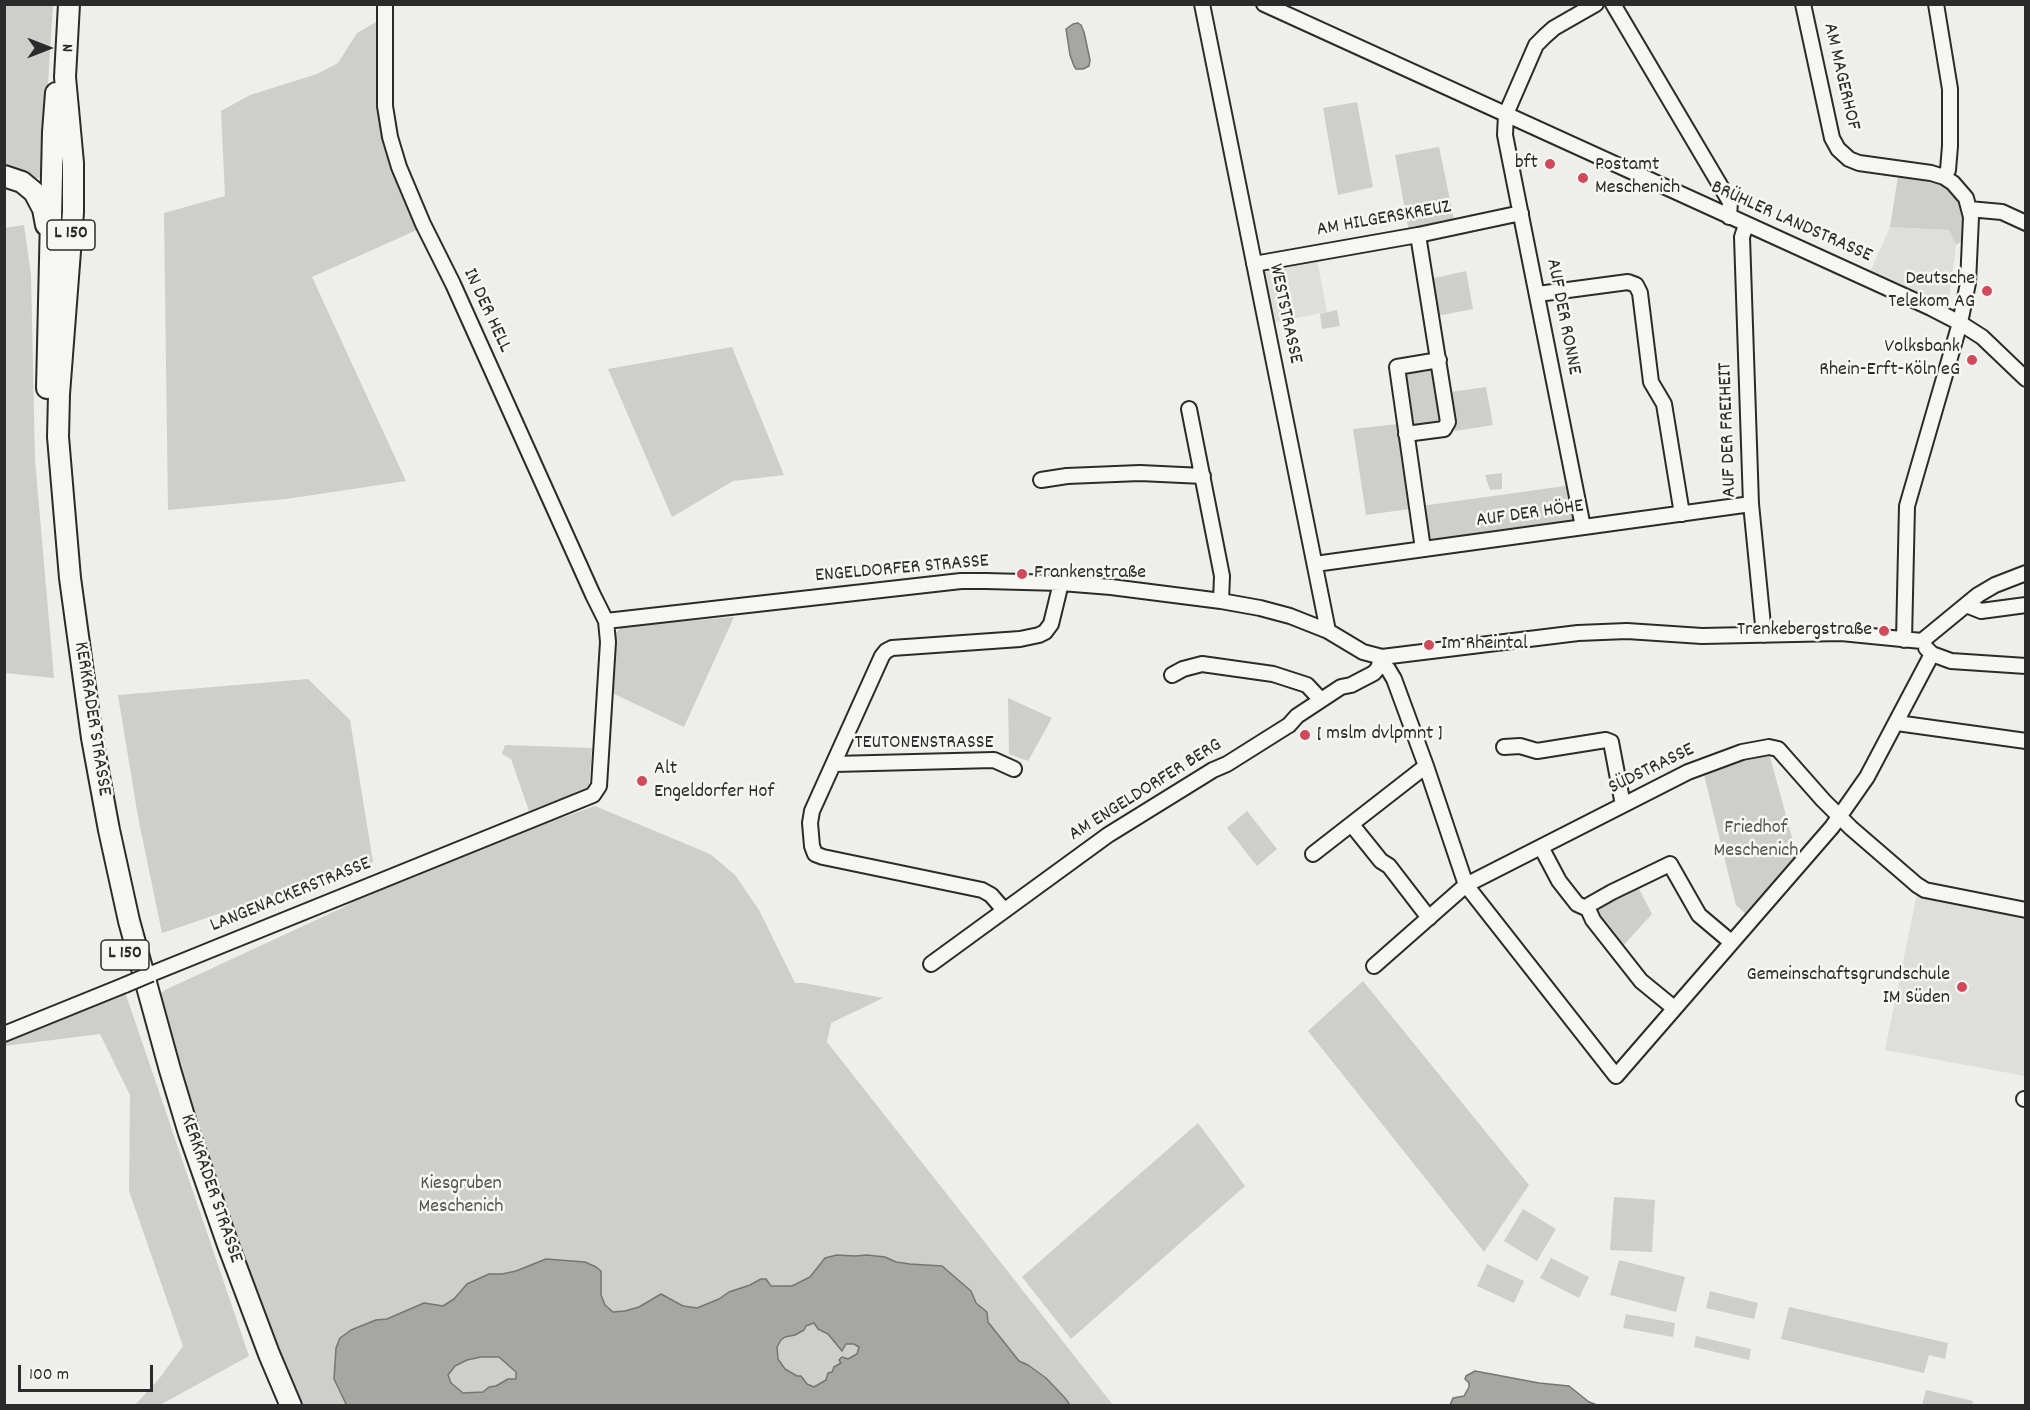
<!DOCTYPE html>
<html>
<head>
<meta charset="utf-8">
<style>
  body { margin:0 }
  #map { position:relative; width:2030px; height:1410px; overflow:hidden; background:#eeeeea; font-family:Dekko,sans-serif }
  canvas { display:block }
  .frame { position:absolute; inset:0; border:6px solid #2b2b2b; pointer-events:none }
  .north { position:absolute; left:18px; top:18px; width:60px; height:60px; -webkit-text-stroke:4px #f6f6f2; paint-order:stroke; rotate:90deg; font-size:16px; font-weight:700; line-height:24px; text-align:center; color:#2b2b2b }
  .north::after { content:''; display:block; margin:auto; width:21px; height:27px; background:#2b2b2b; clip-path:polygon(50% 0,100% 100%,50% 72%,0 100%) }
  .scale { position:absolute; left:18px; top:1365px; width:135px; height:27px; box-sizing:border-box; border:3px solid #2b2b2b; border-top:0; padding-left:8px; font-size:18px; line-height:21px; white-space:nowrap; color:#2b2b2b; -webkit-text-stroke:4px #f6f6f2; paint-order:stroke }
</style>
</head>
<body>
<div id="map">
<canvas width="2030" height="1410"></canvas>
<div class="frame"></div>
<div class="north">N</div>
<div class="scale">100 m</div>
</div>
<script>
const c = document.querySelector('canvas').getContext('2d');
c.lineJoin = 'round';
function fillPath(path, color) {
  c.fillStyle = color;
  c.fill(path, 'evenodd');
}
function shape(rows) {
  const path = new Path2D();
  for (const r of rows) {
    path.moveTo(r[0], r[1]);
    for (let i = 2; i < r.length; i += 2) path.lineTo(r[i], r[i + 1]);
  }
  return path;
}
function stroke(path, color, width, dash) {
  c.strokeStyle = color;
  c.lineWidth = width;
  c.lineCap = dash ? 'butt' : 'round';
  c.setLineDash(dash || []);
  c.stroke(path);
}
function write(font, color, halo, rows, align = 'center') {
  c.font = font + ' Dekko,sans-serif';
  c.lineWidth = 5;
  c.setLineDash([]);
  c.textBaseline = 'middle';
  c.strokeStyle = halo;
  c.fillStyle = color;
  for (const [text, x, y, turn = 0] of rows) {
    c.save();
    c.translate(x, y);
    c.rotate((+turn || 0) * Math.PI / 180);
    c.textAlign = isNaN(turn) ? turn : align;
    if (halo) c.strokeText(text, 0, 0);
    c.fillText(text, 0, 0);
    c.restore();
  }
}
fillPath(shape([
  [1890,227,1950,230,1956,245,1949,299,1940,302,1871,270],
  [1317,259,1327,312,1271,323,1261,273,1263,271],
  [1917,894,2025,915,2025,1076,1885,1050]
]), '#dededb');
fillPath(shape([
  [5,5,53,5,42,178,31,178,5,168],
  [378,21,379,114,390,164,419,229,312,277,406,481,286,499,168,510,164,213,225,196,221,111,250,95,317,74,338,63,357,33],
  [1357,102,1373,187,1338,195,1323,108],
  [1439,147,1455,224,1409,232,1395,155],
  [1898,176,1947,186,1957,196,1962,209,1963,240,1956,245,1949,230,1890,227],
  [24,225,31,275,35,460,54,678,5,673,4,228],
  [1466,271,1473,309,1437,316,1430,279],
  [1337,310,1340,326,1322,329,1320,314],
  [732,347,784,475,733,481,672,517,608,369],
  [1433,367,1442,419,1438,424,1412,426,1404,373],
  [1486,387,1493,425,1455,431,1450,392],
  [1398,424,1409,509,1366,515,1353,429],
  [1502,473,1502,489,1490,490,1485,475],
  [1572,485,1578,510,1575,523,1429,544,1421,506],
  [734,617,684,727,612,693,615,634,621,627],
  [308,679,350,720,373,862,162,933,138,817,118,695],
  [1008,698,1052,718,1028,761,1009,754],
  [505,745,592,748,589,788,582,793,529,811,511,759,502,754],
  [1769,753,1797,856,1747,915,1736,905,1703,771,1744,756],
  [595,806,710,854,735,875,759,910,795,983,804,983,883,998,831,1023,827,1042,1113,1405,300,1405,245,1269,189,1109,159,995,165,990,342,908,372,891,532,828],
  [1247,811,1277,849,1257,866,1227,828],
  [1637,885,1652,914,1622,947,1595,913,1596,908],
  [1363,981,1529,1185,1484,1252,1308,1031],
  [124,989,249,1356,160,1405,135,1405,158,1380,183,1346,129,1191,130,1095,100,1034,5,1046,4,1038],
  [1198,1123,1245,1186,1071,1339,1022,1277],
  [1614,1197,1655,1200,1652,1252,1610,1250],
  [1523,1209,1556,1229,1537,1261,1504,1241],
  [1551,1258,1589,1277,1579,1298,1540,1278],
  [1619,1260,1685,1277,1676,1312,1610,1295],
  [1487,1264,1524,1281,1514,1303,1477,1286],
  [1710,1291,1758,1303,1754,1319,1706,1308],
  [1789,1307,1948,1343,1945,1359,1929,1355,1924,1373,1781,1339],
  [1626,1314,1675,1323,1673,1337,1623,1328],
  [1696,1336,1751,1349,1749,1360,1694,1347],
  [1926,1390,1973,1401,1972,1405,1922,1405]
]), '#cececa');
const water = shape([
  [1078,23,1081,25,1084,32,1090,60,1089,66,1083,69,1076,69,1074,66,1070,55,1066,29,1073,24,1078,23],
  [837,1255,855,1256,867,1255,885,1257,896,1262,910,1264,942,1266,971,1291,976,1303,987,1312,988,1322,1019,1361,1028,1365,1046,1378,1065,1398,1070,1405,347,1406,334,1379,336,1348,340,1338,351,1330,376,1320,387,1319,424,1303,443,1306,454,1299,467,1284,489,1274,502,1274,516,1271,546,1259,585,1262,596,1267,601,1271,601,1295,605,1305,613,1312,625,1311,639,1307,661,1294,683,1306,697,1308,719,1299,729,1292,750,1285,761,1279,766,1279,771,1286,792,1286,810,1277,825,1258,837,1255],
  [814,1323,818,1329,828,1334,842,1351,846,1344,854,1344,859,1347,857,1354,848,1359,842,1357,839,1360,841,1363,834,1367,832,1372,828,1373,826,1380,814,1387,807,1384,801,1376,797,1376,785,1369,778,1359,777,1347,781,1340,785,1337,795,1335,804,1330,806,1326,814,1323],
  [481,1357,499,1357,516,1372,516,1379,508,1379,496,1386,489,1387,483,1392,463,1393,451,1383,448,1375,455,1366,467,1360,481,1357],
  [1475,1371,1539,1383,1569,1386,1589,1402,1597,1405,1450,1405,1453,1398,1464,1396,1469,1387,1469,1383,1465,1379,1466,1376,1475,1371]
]);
fillPath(water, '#a6a6a3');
stroke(water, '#757573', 1.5);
const minor = shape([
  [1202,4,1328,631],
  [1264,4,1931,308,1960,323,1982,337,2026,379],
  [1613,4,1730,202,1729,217],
  [1803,4,1832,138,1838,149,1849,159,1859,163,1931,173,1944,177,1953,183,1966,198,1971,217,1968,283,1960,323,1907,506,1904,640],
  [1936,4,1950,89,1950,146,1948,170,1944,177],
  [1969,209,2002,212,2026,223],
  [1746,225,1742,237,1751,504,1764,635],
  [1254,264,1418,235,1521,213],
  [1538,294,1628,282,1636,285,1640,293,1651,382,1664,404,1682,514],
  [1189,409,1222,576,1221,601],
  [1406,434,1444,429,1448,422,1418,235],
  [1041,480,1067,476,1140,473,1203,476],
  [1583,527,1505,135,1506,114,1536,45,1545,36,1554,28,1596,4],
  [1423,549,1397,367,1439,360],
  [1315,564,1751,504],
  [1966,605,1981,611,2026,605],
  [606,621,961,581,986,581,1061,583,1111,587,1221,601,1260,608,1290,616,1328,631,1363,652,1382,657,1578,633,1627,631,1702,636,1841,633,1922,641],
  [1922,641,1978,595,1995,585,2026,573],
  [1926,648,1932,654,1951,661,2026,666],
  [1380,664,1388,669,1394,679,1426,766,1466,885,1616,1076,1832,827,1867,777,1932,654],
  [1172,675,1183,669,1202,664,1273,674,1307,685,1321,700],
  [1897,723,2026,741],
  [1504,747,1520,746,1537,751,1606,740,1611,742,1623,805],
  [834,764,994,760,1014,769],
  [1352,825,1381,861,1389,866,1429,918],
  [1541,847,1559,881,1577,904,1588,909],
  [1313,854,1426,766],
  [1004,910,991,895,982,890,823,857,815,854,812,846,810,823,812,811,882,656,886,651,892,648,1020,639,1039,635,1045,632,1051,624,1061,583],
  [931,964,1108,835,1213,770,1227,764,1289,725,1297,716,1341,687,1351,685,1374,673,1378,668,1382,657],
  [1374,966,1466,885,1688,772,1742,752,1769,747,1778,749,1823,800,1851,828,1917,885,1925,890,2026,910],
  [151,974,593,795,599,786,608,642,606,621,593,595,453,284,423,224,399,167,390,137,385,106,385,4],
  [1674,1008,1641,981,1593,920,1588,909,1589,905,1612,892,1670,864,1699,915,1731,942],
  [4,1034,125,985],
  [2024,1099,2026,1099]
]);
const highway = shape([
  [69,4,65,77,73,163,73,212,59,394,58,437,70,578,92,738,109,830,129,921,170,1070,189,1133,228,1245,269,1354,291,1406],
  [4,176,22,182,34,192,43,209,46,225],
  [47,388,53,132,56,93]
]);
stroke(minor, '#2b2b2b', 18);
stroke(highway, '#2b2b2b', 24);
stroke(minor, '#f6f6f2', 14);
stroke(highway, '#f6f6f2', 20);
const minorBridge = shape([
  [125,985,151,974]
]);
stroke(minorBridge, '#2b2b2b', 18, []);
stroke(minorBridge, '#f6f6f2', 14);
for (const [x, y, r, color] of [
  [1550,164,6,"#d1495b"],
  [1583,178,6,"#d1495b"],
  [1987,291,6,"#d1495b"],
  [1972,360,6,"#d1495b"],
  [1022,574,6,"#d1495b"],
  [1884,631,6,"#d1495b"],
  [1429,645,6,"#d1495b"],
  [1305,735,6,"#d1495b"],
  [642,781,6,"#d1495b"],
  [1962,987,6,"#d1495b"]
]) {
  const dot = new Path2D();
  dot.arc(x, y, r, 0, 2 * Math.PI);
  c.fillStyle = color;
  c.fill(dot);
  stroke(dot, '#f6f6f2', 2);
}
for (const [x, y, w] of [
  [71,235,48],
  [125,955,48]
]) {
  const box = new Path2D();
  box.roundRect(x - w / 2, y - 15, w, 30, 4.5);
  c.fillStyle = '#f6f6f2';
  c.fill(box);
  stroke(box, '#2b2b2b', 1.5);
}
write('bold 18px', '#2b2b2b', null, [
  ["L 150",71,235],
  ["L 150",125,955]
]);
write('20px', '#2b2b2b', '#f6f6f2', [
  ["AM MAGERHOF",1840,77,77],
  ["AM HILGERSKREUZ",1384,220,-10],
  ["BRÜHLER LANDSTRASSE",1791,223,24],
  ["IN DER HELL",486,311,65],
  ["WESTSTRASSE",1284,314,78],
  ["AUF DER RONNE",1562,317,79],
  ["AUF DER FREIHEIT",1729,430,-92],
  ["AUF DER HÖHE",1530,515,-8],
  ["ENGELDORFER STRASSE",902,570,-5],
  ["KERKRADER STRASSE",91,719,81],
  ["TEUTONENSTRASSE",924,744],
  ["SÜDSTRASSE",1652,770,-26],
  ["AM ENGELDORFER BERG",1146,791,-32],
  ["LANGENACKERSTRASSE",291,896,-22],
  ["KERKRADER STRASSE",210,1189,71]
]);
write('20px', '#2b2b2b', '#f6f6f2', [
  ["bft",1538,164],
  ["Postamt",1595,166,"left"],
  ["Meschenich",1595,189,"left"],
  ["Deutsche",1975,280],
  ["Telekom AG",1975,303],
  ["Volksbank",1960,348],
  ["Rhein-Erft-Köln eG",1960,371],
  ["Frankenstraße",1034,574,"left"],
  ["Trenkebergstraße",1872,631],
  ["Im Rheintal",1441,645,"left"],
  ["[ mslm dvlpmnt ]",1317,735,"left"],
  ["Alt",654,770,"left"],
  ["Engeldorfer Hof",654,793,"left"],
  ["Gemeinschaftsgrundschule",1950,976],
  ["IM Süden",1950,999]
], 'right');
write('20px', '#545453', '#f6f6f2', [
  ["Friedhof",1756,829],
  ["Meschenich",1756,852],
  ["Kiesgruben",461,1185],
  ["Meschenich",461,1208]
]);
</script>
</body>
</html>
